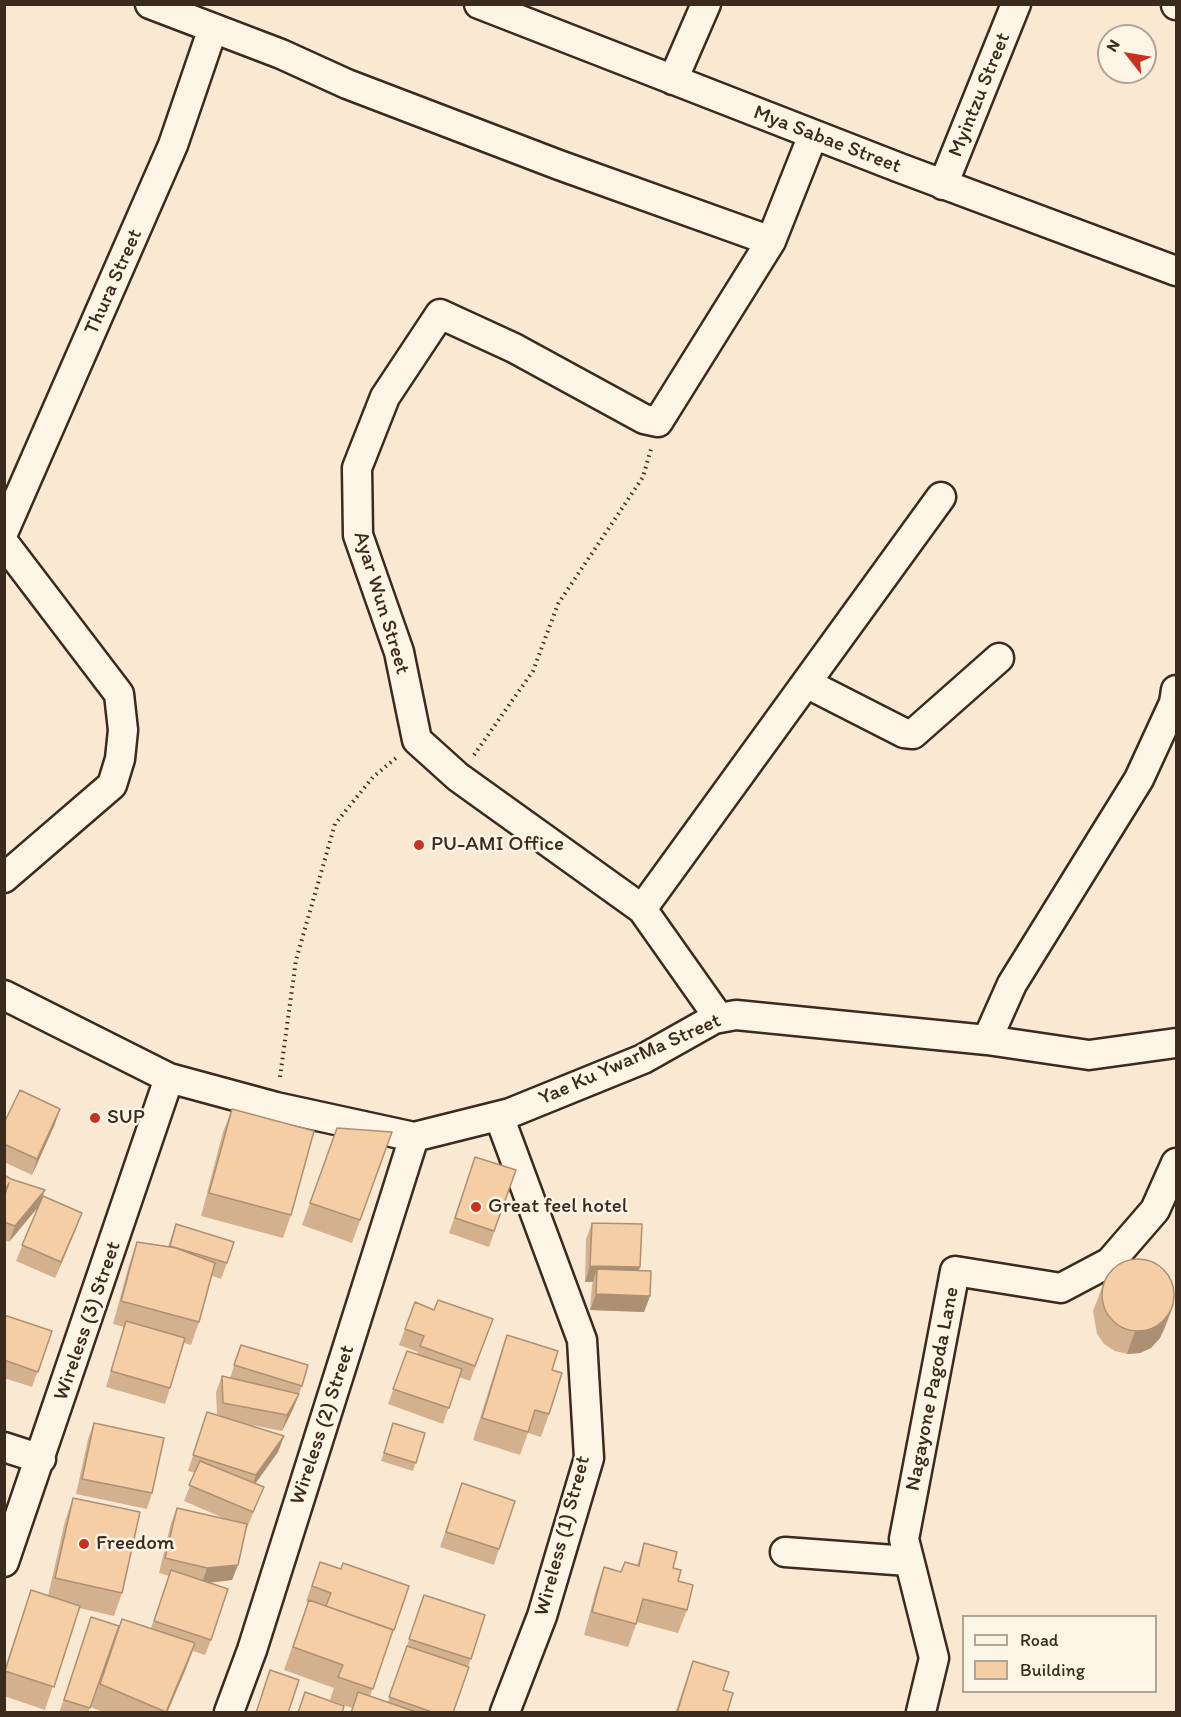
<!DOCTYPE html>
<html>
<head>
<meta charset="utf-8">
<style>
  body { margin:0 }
  #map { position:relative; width:1181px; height:1717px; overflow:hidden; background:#fae9d2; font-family:Itim,sans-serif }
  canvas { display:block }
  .frame { position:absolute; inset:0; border:6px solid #3b2a1e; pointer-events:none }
  .legend { position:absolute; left:962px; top:1615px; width:195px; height:78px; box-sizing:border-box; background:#fcf5e5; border:2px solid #afa495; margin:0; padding:8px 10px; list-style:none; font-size:18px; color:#3b2a1e }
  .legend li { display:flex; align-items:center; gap:12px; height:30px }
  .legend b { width:30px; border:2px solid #afa495 }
  .north { position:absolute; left:1097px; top:24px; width:60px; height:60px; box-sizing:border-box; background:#fcf5e5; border:2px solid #afa495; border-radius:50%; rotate:301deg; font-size:16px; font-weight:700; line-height:24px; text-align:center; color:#3b2a1e }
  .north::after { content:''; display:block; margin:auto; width:21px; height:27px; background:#c8321e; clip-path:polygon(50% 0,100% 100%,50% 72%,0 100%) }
</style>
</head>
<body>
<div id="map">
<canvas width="1181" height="1717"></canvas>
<div class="frame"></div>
<ul class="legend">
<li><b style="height:8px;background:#fcf5e5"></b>Road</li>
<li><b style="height:16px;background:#f5cea5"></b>Building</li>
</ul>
<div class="north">N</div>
</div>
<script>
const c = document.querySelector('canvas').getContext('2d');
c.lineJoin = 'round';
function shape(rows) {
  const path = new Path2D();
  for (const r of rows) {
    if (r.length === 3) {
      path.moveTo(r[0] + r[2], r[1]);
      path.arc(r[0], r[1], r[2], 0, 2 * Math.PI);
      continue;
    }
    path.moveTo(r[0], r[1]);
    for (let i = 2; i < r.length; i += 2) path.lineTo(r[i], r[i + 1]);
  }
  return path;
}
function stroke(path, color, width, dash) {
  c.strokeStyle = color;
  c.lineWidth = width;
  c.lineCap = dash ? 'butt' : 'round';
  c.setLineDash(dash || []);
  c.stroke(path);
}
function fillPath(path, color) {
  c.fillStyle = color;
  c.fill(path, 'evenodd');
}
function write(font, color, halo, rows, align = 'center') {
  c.font = font + ' Itim,sans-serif';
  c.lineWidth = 5;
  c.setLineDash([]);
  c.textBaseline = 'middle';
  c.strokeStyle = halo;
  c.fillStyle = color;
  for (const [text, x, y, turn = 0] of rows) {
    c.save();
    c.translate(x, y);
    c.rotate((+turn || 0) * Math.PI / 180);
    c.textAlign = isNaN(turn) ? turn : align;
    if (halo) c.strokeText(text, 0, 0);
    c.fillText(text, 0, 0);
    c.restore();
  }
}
const street = shape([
  [150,4,281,54,347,84,559,165,771,241],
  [479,4,900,168,1176,271],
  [1176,4,1176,5],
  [673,80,706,4],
  [943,185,1016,4],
  [4,531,173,145,213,28],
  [4,543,119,694,123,730,120,759,112,785,4,878],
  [806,683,904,733,913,734,999,658],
  [642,909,941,497],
  [4,995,169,1078,276,1107,414,1137,510,1113,643,1059,714,1019,736,1015,987,1040,1089,1055,1176,1043],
  [719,1018,642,909,458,777,417,740,399,652,358,535,357,468,385,397,440,314,514,348,644,419,658,422,771,241,813,135],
  [987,1040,1012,984,1139,779,1174,703,1176,690],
  [499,1116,582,1340,589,1458,542,1616,505,1712],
  [4,1447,41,1459],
  [785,1552,908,1561],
  [4,1562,169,1078],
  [229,1712,252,1650,414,1137],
  [921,1712,934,1658,904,1539,955,1271,1061,1288,1110,1262,1155,1210,1176,1163]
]);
stroke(street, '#3b2a1e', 33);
stroke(shape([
  [474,755,533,671,558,604,643,477,651,449],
  [280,1077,296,960,335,824,373,777,396,758]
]), '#3b2a1e', 4, [1.5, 4.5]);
stroke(street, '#fcf5e5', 28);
fillPath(shape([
  [232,1109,291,1215,283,1238,201,1216,223,1132],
  [4,1123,55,1124,32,1175,4,1162],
  [337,1128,392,1132,352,1243,302,1225],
  [475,1157,516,1170,489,1247,449,1233],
  [4,1175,41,1201,76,1229,55,1278,16,1261,38,1207,9,1242,4,1240],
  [592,1223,639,1271,650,1296,644,1312,590,1310,592,1285,593,1282,585,1282,586,1239],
  [176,1224,227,1263,221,1279,212,1276,199,1322,191,1345,184,1343,170,1388,165,1404,106,1387,124,1327,113,1324,129,1265,137,1242,168,1246],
  [1106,1277,1165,1327,1160,1338,1151,1348,1140,1353,1127,1354,1115,1351,1104,1344,1097,1334,1093,1311],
  [415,1302,434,1310,493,1319,470,1381,459,1377,443,1424,388,1404,407,1351,417,1354,418,1352,399,1345],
  [4,1315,52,1331,32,1387,4,1378],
  [507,1335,549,1414,541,1437,528,1433,520,1455,473,1440,499,1358],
  [241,1345,302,1386,293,1409,282,1431,247,1424,284,1436,278,1452,255,1484,264,1487,247,1528,246,1528,238,1565,232,1580,210,1583,211,1640,205,1655,193,1651,167,1713,105,1713,91,1707,110,1651,88,1713,59,1713,91,1617,119,1626,151,1628,169,1576,159,1573,171,1523,177,1508,228,1520,184,1501,195,1473,188,1471,207,1412,217,1415,216,1392,222,1376,230,1378],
  [94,1423,152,1493,147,1509,76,1494,88,1439],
  [393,1423,425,1433,413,1471,381,1461],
  [462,1483,499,1549,494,1565,440,1547],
  [73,1498,122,1593,114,1616,79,1608,45,1710,4,1696,4,1670,31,1590,48,1596,65,1521],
  [644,1543,673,1568,678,1581,687,1610,678,1633,637,1622,628,1647,584,1635,596,1590,604,1567,621,1572,625,1562,637,1565],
  [320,1562,341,1569,409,1586,370,1696,388,1702,424,1595,485,1615,453,1713,351,1713,352,1708,330,1700,334,1688,284,1670,308,1602,306,1601],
  [693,1661,723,1690,727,1713,675,1713]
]), '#d3b18e');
fillPath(shape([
  [60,1109,55,1124,32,1175,37,1159],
  [45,1190,39,1206,9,1242,15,1226],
  [82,1213,76,1229,55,1278,61,1262],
  [590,1266,640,1267,635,1283,597,1269,593,1282,585,1282],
  [596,1294,650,1296,644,1312,590,1310],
  [1174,1304,1165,1327,1160,1338,1151,1348,1140,1353,1127,1354,1135,1331],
  [299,1394,293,1409,282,1431,287,1415],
  [284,1436,278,1452,250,1491,256,1475],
  [238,1565,232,1580,202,1583,207,1568],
  [195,1643,187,1666,167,1713,166,1713]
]), '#ac9074');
const building = shape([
  [20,1090,60,1109,37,1159,4,1144,4,1123,20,1090],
  [232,1109,314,1131,291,1215,209,1193,232,1109],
  [337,1128,392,1132,360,1220,310,1203,337,1128],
  [475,1157,516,1170,494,1231,455,1218,475,1157],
  [4,1175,11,1179,45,1190,15,1226,4,1222,4,1197,9,1183,4,1192,4,1175],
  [43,1196,82,1213,61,1262,22,1245,43,1196],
  [592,1223,642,1224,640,1267,590,1266,592,1223],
  [176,1224,234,1242,227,1263,170,1246,176,1224],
  [137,1242,176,1248,215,1263,199,1322,121,1301,137,1242],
  [1138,1295,36],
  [597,1269,651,1271,650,1296,596,1294,597,1269],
  [438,1300,493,1319,475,1366,420,1346,424,1336,405,1329,415,1302,434,1310,438,1300],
  [4,1315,52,1331,38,1372,4,1360,4,1315],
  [126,1321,185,1338,170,1388,111,1371,126,1321],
  [507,1335,558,1351,552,1370,562,1373,549,1414,535,1410,528,1432,482,1418,507,1335],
  [241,1345,308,1365,302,1386,234,1365,241,1345],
  [407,1351,462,1369,449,1408,393,1389,407,1351],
  [222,1376,299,1394,287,1415,223,1403,222,1376],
  [207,1412,284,1436,256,1475,193,1455,207,1412],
  [94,1423,164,1438,152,1493,82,1479,94,1423],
  [393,1423,425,1433,416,1463,384,1453,393,1423],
  [200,1461,264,1487,253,1512,189,1485,200,1461],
  [462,1483,515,1501,499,1549,446,1532,462,1483],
  [73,1498,140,1512,122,1593,55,1578,73,1498],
  [177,1508,247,1524,238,1565,207,1568,165,1558,177,1508],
  [644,1543,677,1552,673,1568,681,1570,678,1581,693,1585,687,1610,643,1599,636,1624,592,1612,604,1567,621,1572,625,1562,639,1566,644,1543],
  [320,1562,341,1569,343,1563,409,1586,394,1630,326,1606,331,1593,312,1586,320,1562],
  [171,1570,228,1589,211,1640,154,1621,171,1570],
  [31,1590,80,1606,54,1687,5,1671,31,1590],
  [424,1595,485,1615,471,1659,409,1639,424,1595],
  [309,1600,393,1630,373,1689,338,1677,343,1665,293,1647,309,1600],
  [91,1617,119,1626,90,1708,64,1700,91,1617],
  [122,1619,195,1643,166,1712,100,1684,122,1619],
  [407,1646,469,1667,453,1713,435,1713,389,1697,407,1646],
  [693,1661,729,1672,723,1690,733,1693,727,1713,677,1713,693,1661],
  [270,1670,299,1680,288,1713,256,1713,270,1670],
  [305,1692,344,1706,342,1713,298,1713,305,1692],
  [358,1692,419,1713,351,1713,358,1692]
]);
fillPath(building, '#f5cea5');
stroke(building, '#ac9074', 1.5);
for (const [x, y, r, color] of [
  [419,845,6,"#c8321e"],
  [95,1118,6,"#c8321e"],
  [476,1207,6,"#c8321e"],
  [84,1544,6,"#c8321e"]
]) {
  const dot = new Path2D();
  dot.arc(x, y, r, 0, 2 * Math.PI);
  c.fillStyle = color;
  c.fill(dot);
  stroke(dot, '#fcf5e5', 2);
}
write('21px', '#3b2a1e', '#fcf5e5', [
  ["Myintzu Street",980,95,-68],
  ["Mya Sabae Street",827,140,21],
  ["Thura Street",114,282,-66],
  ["Ayar Wun Street",381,603,73],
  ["Yae Ku YwarMa Street",630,1060,-24],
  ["Wireless (3) Street",88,1321,-71],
  ["Nagayone Pagoda Lane",933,1389,-79],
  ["Wireless (2) Street",323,1425,-72],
  ["Wireless (1) Street",563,1536,-75]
]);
write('21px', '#3b2a1e', '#fcf5e5', [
  ["PU-AMI Office",431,845],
  ["SUP",107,1118],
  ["Great feel hotel",488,1207],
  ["Freedom",96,1544]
], 'left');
</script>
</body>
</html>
